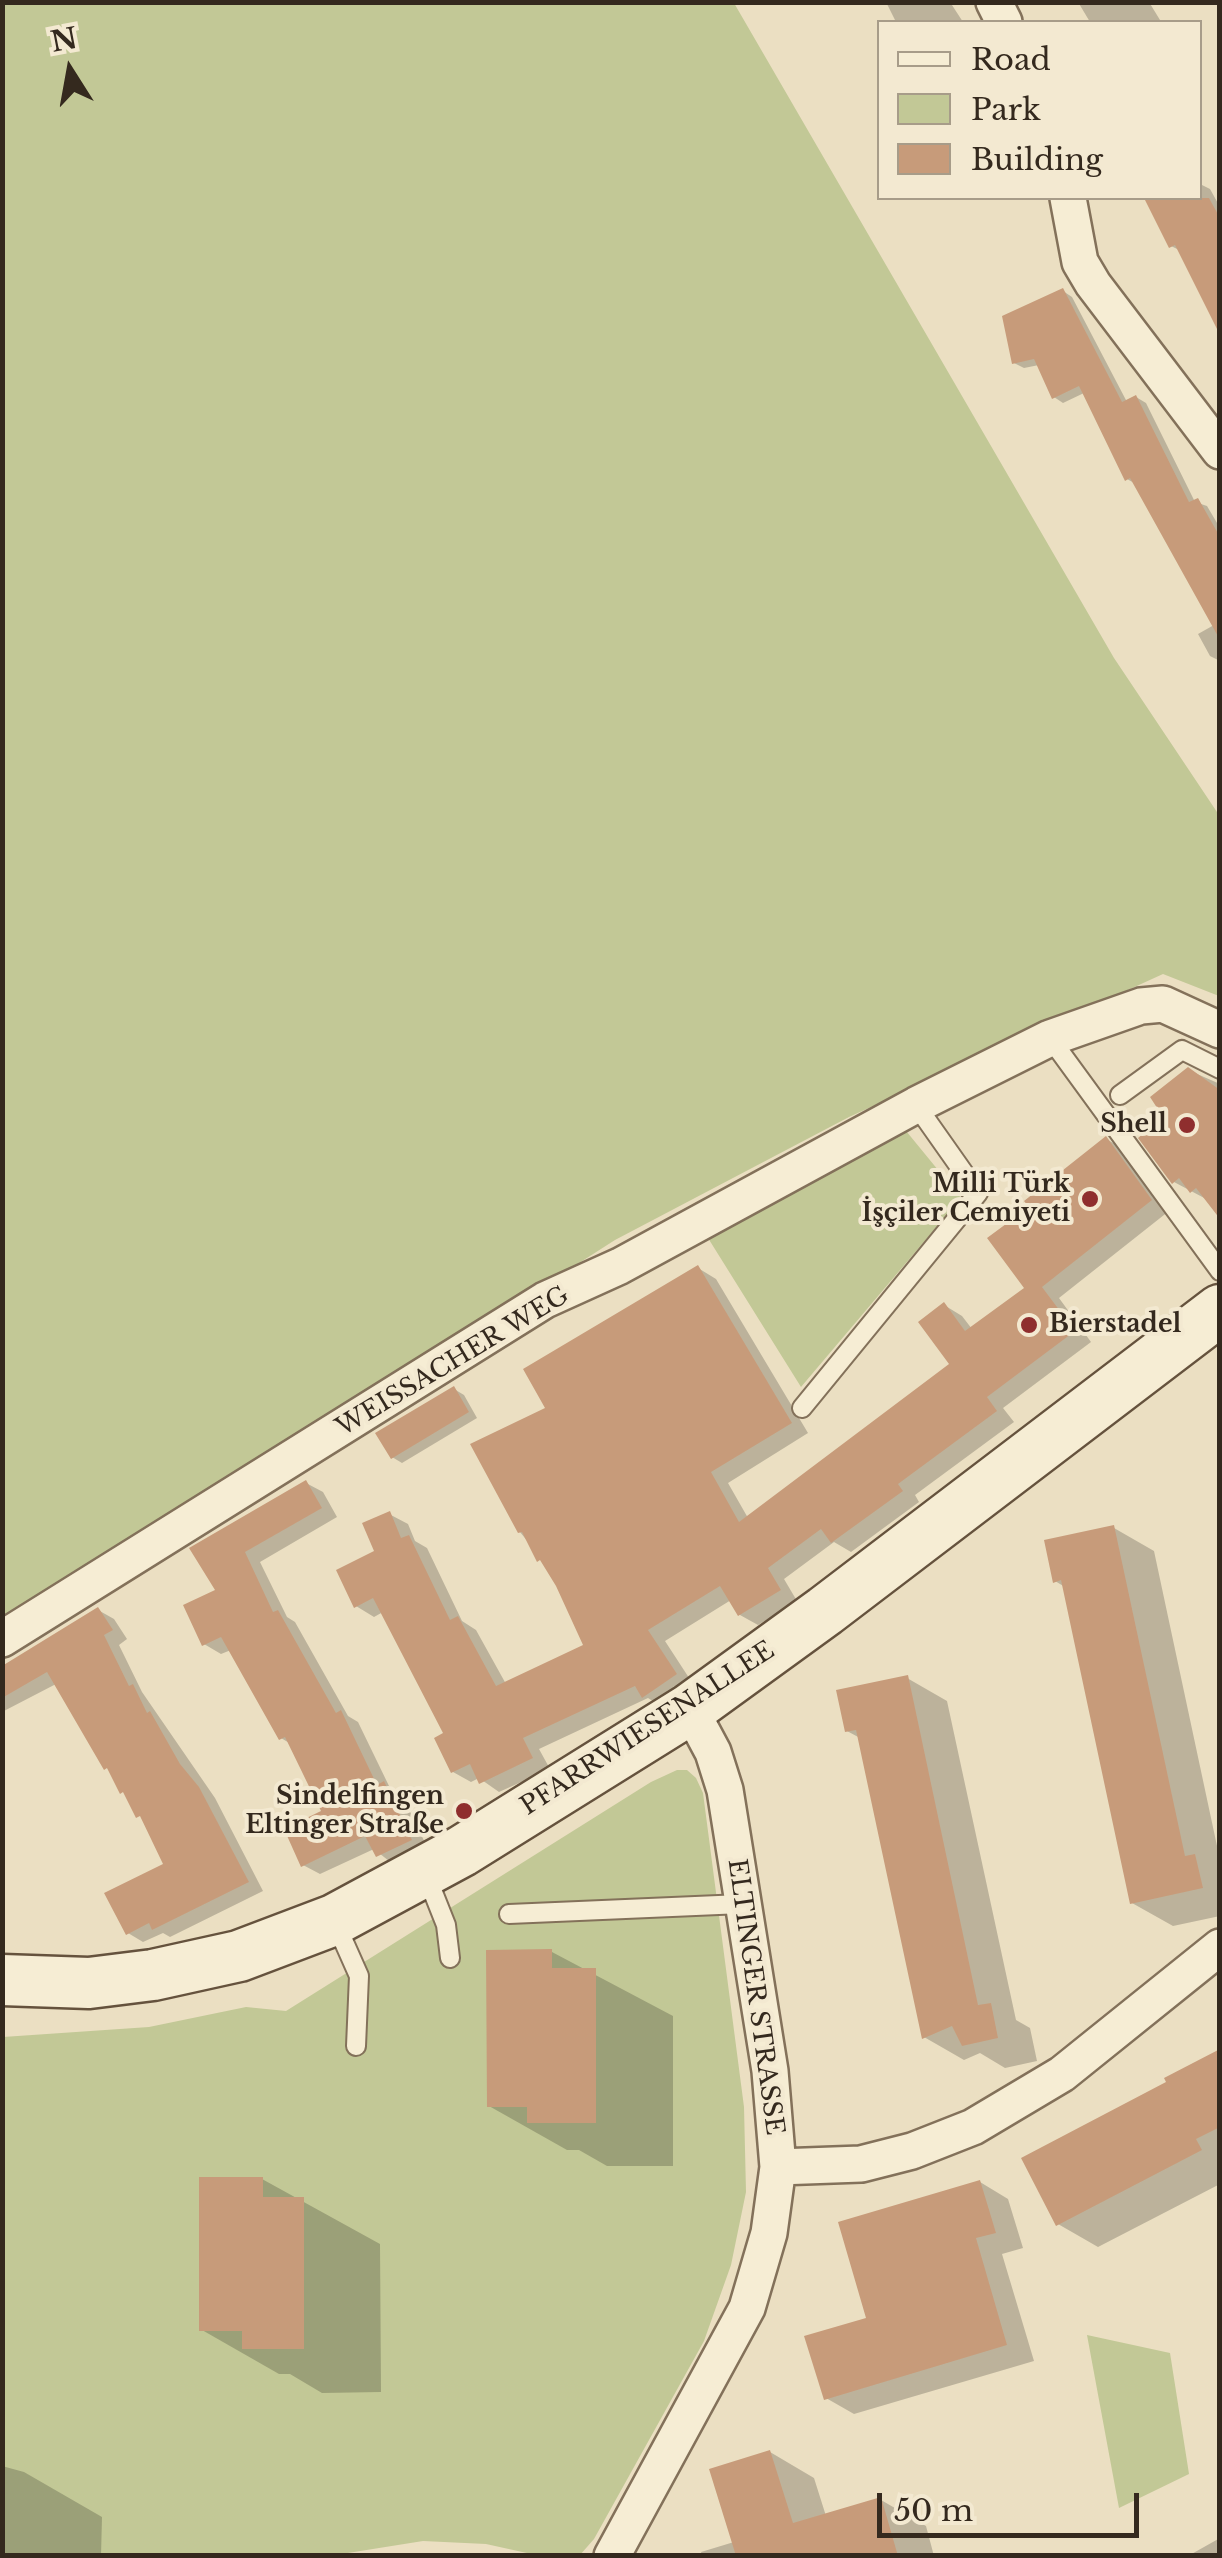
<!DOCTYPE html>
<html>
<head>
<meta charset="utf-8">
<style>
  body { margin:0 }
  #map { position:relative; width:1222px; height:2558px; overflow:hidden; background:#ebdfc2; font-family:"Libre Baskerville",serif }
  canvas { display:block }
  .frame { position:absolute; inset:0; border:5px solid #34291e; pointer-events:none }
  .legend { position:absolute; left:877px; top:20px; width:325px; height:180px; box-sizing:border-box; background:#f3e9d1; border:2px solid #a79c89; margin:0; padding:12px 18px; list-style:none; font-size:30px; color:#34291e }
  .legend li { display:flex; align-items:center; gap:20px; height:50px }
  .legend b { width:50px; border:2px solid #a79c89 }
  .north { position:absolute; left:20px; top:20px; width:100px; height:100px; -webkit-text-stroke:8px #f3e9d1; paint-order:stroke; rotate:349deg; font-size:28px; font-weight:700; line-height:40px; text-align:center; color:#34291e }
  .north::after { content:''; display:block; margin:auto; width:35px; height:45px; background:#34291e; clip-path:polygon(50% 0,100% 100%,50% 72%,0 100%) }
  .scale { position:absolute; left:877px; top:2493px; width:262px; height:45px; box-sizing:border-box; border:5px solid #34291e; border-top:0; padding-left:12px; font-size:30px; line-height:35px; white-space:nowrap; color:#34291e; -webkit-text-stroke:8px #f3e9d1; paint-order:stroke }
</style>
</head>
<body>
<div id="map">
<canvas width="1222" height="2558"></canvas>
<div class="frame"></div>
<ul class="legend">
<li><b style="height:12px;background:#f6edd4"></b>Road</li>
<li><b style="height:28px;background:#c2c896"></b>Park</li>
<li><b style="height:28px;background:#c79b7a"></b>Building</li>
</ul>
<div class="north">N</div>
<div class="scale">50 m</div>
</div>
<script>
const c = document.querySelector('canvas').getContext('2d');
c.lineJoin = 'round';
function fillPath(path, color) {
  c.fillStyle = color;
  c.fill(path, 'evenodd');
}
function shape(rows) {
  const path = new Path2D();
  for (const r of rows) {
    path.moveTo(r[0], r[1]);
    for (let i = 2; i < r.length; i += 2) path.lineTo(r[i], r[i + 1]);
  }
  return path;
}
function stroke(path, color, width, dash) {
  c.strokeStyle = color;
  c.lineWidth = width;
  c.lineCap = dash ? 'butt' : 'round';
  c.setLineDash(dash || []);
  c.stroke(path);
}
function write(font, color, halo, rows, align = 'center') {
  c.font = font + ' "Libre Baskerville",serif';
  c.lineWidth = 8;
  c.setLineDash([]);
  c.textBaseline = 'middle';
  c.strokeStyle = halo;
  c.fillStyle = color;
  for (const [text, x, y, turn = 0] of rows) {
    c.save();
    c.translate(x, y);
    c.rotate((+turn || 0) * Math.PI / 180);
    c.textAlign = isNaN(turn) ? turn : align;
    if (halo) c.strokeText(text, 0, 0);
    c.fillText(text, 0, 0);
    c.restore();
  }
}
fillPath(shape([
  [3,3,734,3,1114,658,1219,815,1219,996,1163,974,849,1117,615,1240,393,1382,3,1618],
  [902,1126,961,1198,801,1387,708,1238],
  [677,1770,687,1770,696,1778,703,1793,744,2107,746,2192,731,2265,704,2341,594,2539,580,2555,536,2555,486,2544,423,2541,329,2556,3,2556,3,2037,149,2027,246,2007,286,2011,651,1782],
  [1087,2335,1170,2353,1189,2474,1119,2508]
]), '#c2c896');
fillPath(shape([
  [886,2,950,2,963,22,896,22],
  [1078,2,1149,2,1160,20,1090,22],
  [1200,184,1210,189,1220,207,1220,270,1171,246,1147,198,1200,198],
  [1063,291,1072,297,1127,402,1136,397,1146,403,1195,502,1207,506,1220,528,1220,661,1210,656,1198,634,1214,625,1136,484,1127,479,1084,393,1063,403,1054,397,1039,365,1024,368,1014,363],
  [1188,1070,1220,1084,1220,1215,1208,1200,1174,1182,1166,1118],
  [1106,1139,1124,1149,1169,1211,1059,1298,1091,1342,1003,1408,1014,1422,915,1495,919,1502,851,1552,834,1542,784,1579,797,1601,758,1625,740,1615,731,1600,665,1641,693,1684,662,1707,648,1698,539,1749,550,1769,499,1792,479,1778,471,1782,453,1772,447,1734,383,1612,374,1617,356,1606,389,1514,408,1524,415,1541,427,1548,462,1621,476,1630,506,1684,587,1646,546,1564,520,1532,549,1409,526,1370,698,1268,716,1279,808,1433,728,1483,748,1518,952,1365,944,1305,962,1316,972,1329,1027,1289,1033,1207],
  [454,1389,464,1395,477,1418,402,1463,392,1457],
  [306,1483,323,1492,337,1517,260,1562,287,1617,295,1622,348,1716,358,1722,389,1786,401,1793,428,1849,394,1865,374,1849,320,1874,303,1865,324,1812,291,1744,281,1738,231,1650,221,1654,204,1644,218,1591,192,1549],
  [1114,1528,1154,1551,1220,1860,1220,1916,1173,1926,1132,1903,1065,1587,1055,1581],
  [98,1610,114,1619,127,1639,119,1645,142,1692,215,1798,263,1891,170,1937,163,1933,143,1942,128,1933,167,1865,145,1820,88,1741,56,1684,2,1712,2,1669],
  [907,1678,947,1701,1016,2020,1030,2028,1037,2061,1005,2068,980,2053,964,2060,924,2037,860,1738,847,1731],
  [552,1952,673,2016,673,2166,607,2166,579,2150,567,2150,489,2106],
  [1220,2052,1220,2184,1098,2247,1058,2224,1170,2084],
  [262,2179,380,2244,381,2392,322,2393,290,2374,279,2374,202,2330],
  [980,2182,1008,2199,1023,2248,1002,2254,1034,2361,854,2414,826,2398,869,2319],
  [770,2452,814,2478,826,2516,881,2500,926,2526,934,2556,702,2556,701,2552,734,2542],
  [2,2466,24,2472,102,2517,101,2556,2,2556],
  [1220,2538,1220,2556,1188,2556]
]), '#0003');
fillPath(shape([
  [1144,198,1209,198,1220,218,1220,335,1175,245,1169,248],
  [1063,288,1122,402,1136,395,1189,502,1198,498,1220,537,1220,640,1130,478,1125,481,1079,386,1052,399,1034,359,1012,364,1002,316],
  [1188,1067,1220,1090,1220,1219,1196,1188,1190,1193,1179,1178,1172,1184,1138,1138,1163,1117,1150,1097],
  [1106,1136,1152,1200,1042,1287,1075,1331,987,1397,997,1411,898,1484,903,1491,831,1543,821,1529,768,1568,781,1590,738,1616,720,1586,648,1630,677,1674,642,1698,635,1686,523,1738,533,1758,479,1784,470,1764,451,1773,434,1738,443,1733,373,1598,354,1608,336,1570,374,1551,362,1523,390,1511,401,1538,409,1535,450,1620,458,1616,496,1686,583,1645,556,1586,540,1560,537,1562,522,1532,518,1533,470,1444,545,1408,523,1369,698,1265,792,1423,711,1472,739,1522,949,1364,918,1322,944,1302,965,1331,1024,1288,987,1238,1029,1207,1024,1201],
  [454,1386,469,1412,391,1459,375,1433],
  [306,1480,322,1508,245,1552,273,1612,278,1610,336,1713,341,1710,377,1785,384,1781,412,1840,376,1857,365,1836,301,1867,284,1829,321,1811,285,1737,279,1740,221,1637,202,1646,183,1605,215,1590,189,1548],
  [1114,1525,1185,1856,1195,1854,1203,1888,1130,1904,1061,1580,1053,1583,1044,1540],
  [98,1607,113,1630,104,1635,129,1686,133,1684,147,1713,150,1711,180,1764,199,1787,249,1882,152,1930,149,1923,126,1935,104,1893,163,1864,140,1816,136,1818,123,1792,120,1794,107,1768,104,1770,47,1672,2,1698,2,1666],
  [908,1675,978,2005,991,2003,998,2038,962,2046,952,2026,922,2039,856,1730,845,1732,836,1690],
  [552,1949,552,1968,596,1968,596,2123,527,2123,527,2107,487,2107,486,1950],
  [1220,2049,1220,2127,1196,2139,1202,2150,1056,2226,1021,2158,1166,2082,1164,2078],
  [199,2177,263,2177,263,2197,304,2197,304,2349,242,2349,242,2331,199,2331],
  [980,2180,996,2233,976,2238,1007,2345,824,2400,804,2336,866,2318,838,2222],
  [770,2450,793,2523,881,2497,898,2556,736,2556,709,2469]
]), '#c79b7a');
const service = shape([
  [1050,1038,1220,1271],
  [1120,1095,1182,1050,1220,1069],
  [802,1408,978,1193,916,1105],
  [425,1872,446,1925,450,1958],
  [509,1914,742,1904],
  [335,1922,359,1976,356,2046]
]);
const minor = shape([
  [994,2,1004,22],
  [1068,198,1080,262,1093,284,1220,451],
  [2,1639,545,1300,620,1266,916,1105,1050,1038,1141,1006,1163,1004,1220,1030],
  [778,2167,861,2164,912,2151,973,2127,1062,2074,1220,1947],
  [612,2556,747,2308,769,2233,778,2167,770,2071,725,1790,713,1752,690,1709]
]);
const secondary = shape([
  [2,1980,89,1983,153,1975,239,1956,334,1920,462,1851,690,1709,825,1611,1220,1310]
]);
stroke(service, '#83715a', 22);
stroke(minor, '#83715a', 40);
stroke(secondary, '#65523d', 55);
stroke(service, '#f6edd4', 18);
stroke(minor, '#f6edd4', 35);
stroke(secondary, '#f6edd4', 50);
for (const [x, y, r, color] of [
  [1187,1125,10,"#8f2e2e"],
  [1090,1199,10,"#8f2e2e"],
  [1029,1325,10,"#8f2e2e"],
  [464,1811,10,"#8f2e2e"]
]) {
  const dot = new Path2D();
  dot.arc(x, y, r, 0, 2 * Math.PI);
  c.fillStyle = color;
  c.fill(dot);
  stroke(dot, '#f3e9d1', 4);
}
write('bold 25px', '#34291e', '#f3e9d1', [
  ["Shell",1167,1125],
  ["Milli Türk",1070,1185],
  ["İşçiler Cemiyeti",1070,1214],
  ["Bierstadel",1049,1325,"left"],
  ["Sindelfingen",444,1797],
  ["Eltinger Straße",444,1826]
], 'right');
write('25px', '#34291e', '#f3e9d1', [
  ["WEISSACHER WEG",453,1362,-31],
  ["PFARRWIESENALLEE",648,1729,-33],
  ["ELTINGER STRASSE",755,1997,82]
]);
</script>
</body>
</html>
